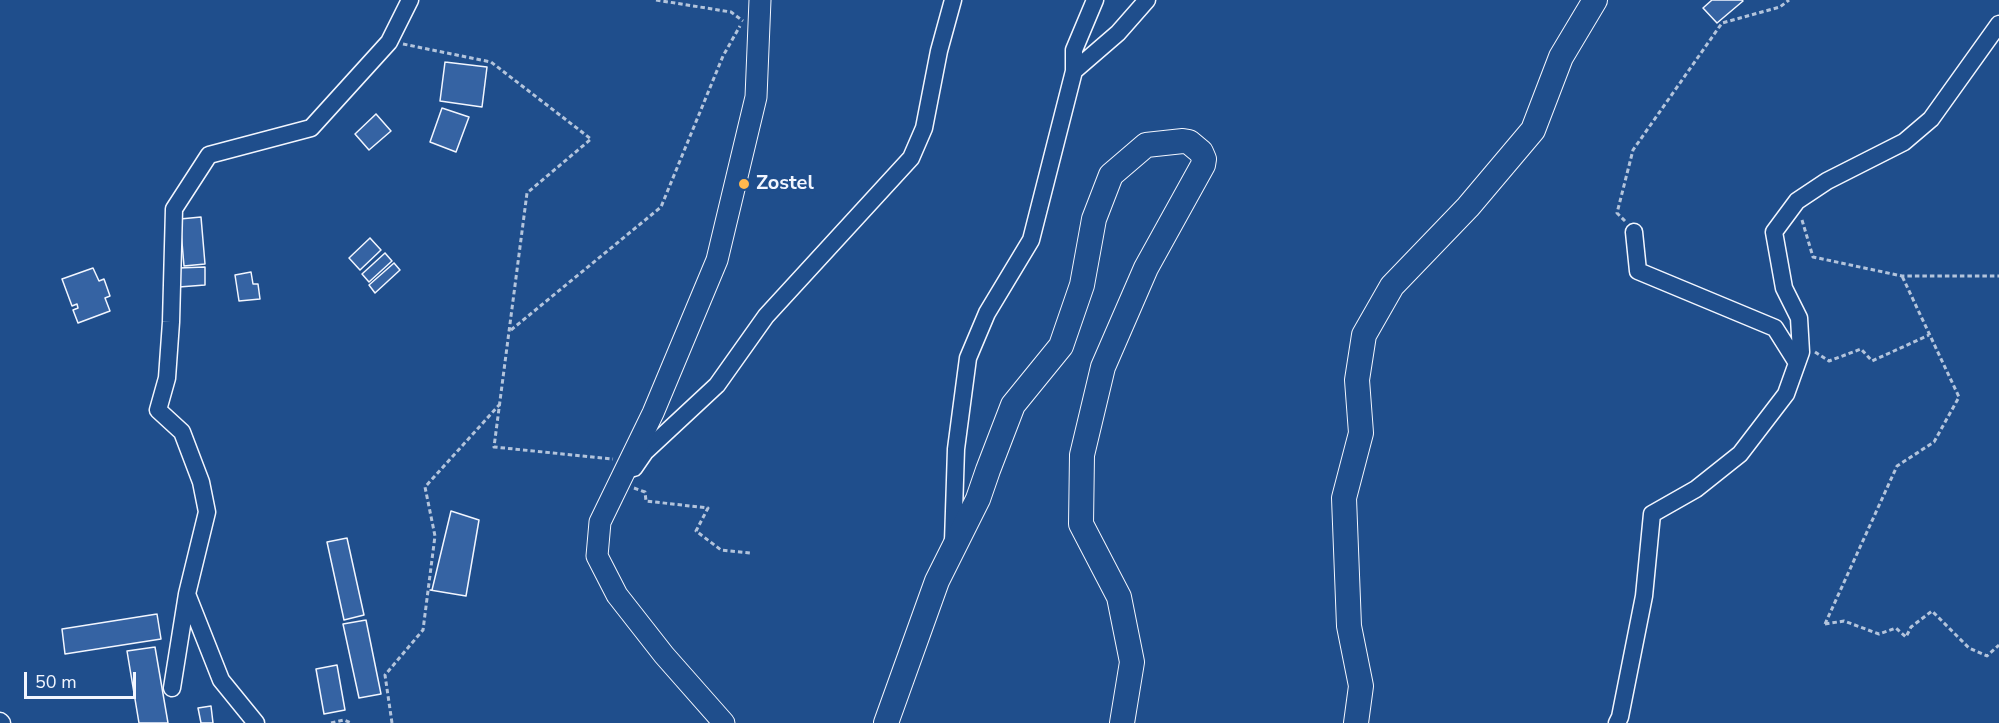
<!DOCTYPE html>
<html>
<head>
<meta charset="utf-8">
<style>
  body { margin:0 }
  #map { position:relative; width:1999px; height:723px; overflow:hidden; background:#1f4e8c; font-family:"Nunito Sans",sans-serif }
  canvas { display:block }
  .scale { position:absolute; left:24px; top:672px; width:112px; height:27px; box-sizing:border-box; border:3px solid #f2f6ff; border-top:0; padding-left:8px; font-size:18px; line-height:21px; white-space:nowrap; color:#f2f6ff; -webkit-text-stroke:4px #1f4e8c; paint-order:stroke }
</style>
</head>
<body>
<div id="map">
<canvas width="1999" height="723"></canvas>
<div class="scale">50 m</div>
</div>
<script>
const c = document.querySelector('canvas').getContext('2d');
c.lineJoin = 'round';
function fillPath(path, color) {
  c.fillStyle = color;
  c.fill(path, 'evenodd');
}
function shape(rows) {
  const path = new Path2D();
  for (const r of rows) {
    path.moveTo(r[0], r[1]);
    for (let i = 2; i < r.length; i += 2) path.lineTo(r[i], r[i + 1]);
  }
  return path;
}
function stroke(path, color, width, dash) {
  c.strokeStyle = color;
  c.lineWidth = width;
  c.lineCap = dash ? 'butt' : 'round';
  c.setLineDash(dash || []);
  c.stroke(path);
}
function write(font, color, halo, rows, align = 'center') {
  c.font = font + ' "Nunito Sans",sans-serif';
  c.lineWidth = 4.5;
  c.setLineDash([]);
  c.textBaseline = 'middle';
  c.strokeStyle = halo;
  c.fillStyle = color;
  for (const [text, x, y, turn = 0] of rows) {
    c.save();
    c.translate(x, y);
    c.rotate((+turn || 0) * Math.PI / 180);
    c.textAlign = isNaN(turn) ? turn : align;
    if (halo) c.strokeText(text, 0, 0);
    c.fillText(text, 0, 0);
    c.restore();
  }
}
const building = shape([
  [1712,0,1742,0,1743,1,1717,23,1703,8,1712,0],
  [445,62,487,67,482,107,440,101,445,62],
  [442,108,469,117,456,152,430,142,442,108],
  [376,114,391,131,369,150,355,134,376,114],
  [201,217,205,264,184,266,180,219,201,217],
  [370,238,381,250,360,270,349,258,370,238],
  [385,253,392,261,369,282,362,274,385,253],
  [394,263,400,270,375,293,369,285,394,263],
  [205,267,205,285,179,287,178,268,205,267],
  [93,268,99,281,104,279,110,296,105,298,110,311,78,323,73,310,78,308,77,304,72,306,62,279,93,268],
  [251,272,253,284,258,284,260,299,239,301,235,275,251,272],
  [451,511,479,520,466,596,430,590,432,590,451,511],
  [347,538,364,615,344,620,327,542,347,538],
  [157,614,161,639,65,654,62,629,157,614],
  [366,620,381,694,359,698,343,624,366,620],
  [155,647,168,723,139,723,127,651,155,647],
  [337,665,345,710,324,714,316,669,337,665],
  [211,706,213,723,201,723,198,708,211,706]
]);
fillPath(building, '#3563a3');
stroke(building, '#f2f6ff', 1.5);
const minor = shape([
  [1074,71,1118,33,1147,0],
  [1634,232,1638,271,1775,328,1797,363],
  [634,468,645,452,717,385,766,316,911,158,924,128,939,51,953,0],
  [953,542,956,449,968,358,987,313,1031,240,1074,71,1074,50,1095,0],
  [187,594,221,680,256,723],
  [172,688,187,594,207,512,201,482,182,432,158,410,167,378,171,322,174,209,209,155,311,128,389,42,410,0],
  [0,721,2,723],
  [1617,723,1620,717,1644,596,1652,514,1696,489,1740,454,1786,394,1801,352,1799,318,1784,288,1774,232,1797,201,1827,181,1904,142,1931,119,1999,24]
]);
const major = shape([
  [724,723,664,655,617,595,597,556,600,522,653,413,717,260,756,97,760,0]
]);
const highway = shape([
  [886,723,937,581,978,499,988,470,1013,405,1061,346,1082,285,1094,219,1111,175,1146,145,1183,141,1189,142,1201,152,1204,159,1203,165,1146,268,1103,367,1082,455,1081,524,1119,597,1132,662,1122,723],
  [1356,723,1361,686,1349,626,1344,498,1361,433,1357,380,1364,335,1392,286,1468,207,1533,130,1561,57,1595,0]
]);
stroke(minor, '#f2f6ff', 19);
stroke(major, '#f2f6ff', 23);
stroke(highway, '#f2f6ff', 26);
stroke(shape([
  [656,0,731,12,743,21],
  [403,44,491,62,591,139,527,193,494,447,613,459],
  [1802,220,1813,257,1902,276,1999,276],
  [1625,221,1617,213,1633,150,1722,23,1780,7,1789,0],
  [511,330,661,207,723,56,740,26],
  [1815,352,1829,361,1861,349,1872,361,1929,335],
  [634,488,645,492,646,501,708,508,696,531,721,550,750,553],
  [1825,624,1897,466,1934,442,1959,397,1902,276],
  [1825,624,1844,621,1879,634,1896,628,1906,637,1911,627,1932,611,1969,648,1987,656,1999,645],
  [331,723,344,720,351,723],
  [392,723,385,675,423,630,435,536,425,487,500,404]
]), '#b3c4dc', 3, [4.5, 3]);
stroke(minor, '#1f4e8c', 16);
stroke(major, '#1f4e8c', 21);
stroke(highway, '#1f4e8c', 24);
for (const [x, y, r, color] of [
  [744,184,6,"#ffb74d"]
]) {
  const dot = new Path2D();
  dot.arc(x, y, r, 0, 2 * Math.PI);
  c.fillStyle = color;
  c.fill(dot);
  stroke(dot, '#1f4e8c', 2);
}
write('bold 20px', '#f2f6ff', '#1f4e8c', [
  ["Zostel",756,184]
], 'left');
</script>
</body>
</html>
